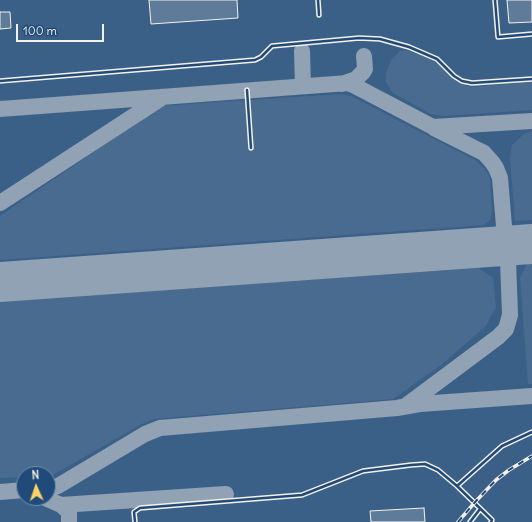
<!DOCTYPE html>
<html>
<head>
<meta charset="utf-8">
<style>
  body { margin:0 }
  #map { position:relative; width:532px; height:522px; overflow:hidden; background:#2c5481; font-family:Delius,sans-serif }
  canvas { display:block }
  .north { position:absolute; left:16px; top:466px; width:40px; height:40px; box-sizing:border-box; background:#1f4a7a; border:1px solid #748da6; border-radius:50%; rotate:357deg; font-size:11px; font-weight:700; line-height:16px; text-align:center; color:#f4f1e8 }
  .north::after { content:''; display:block; margin:auto; width:14px; height:18px; background:#ffd166; clip-path:polygon(50% 0,100% 100%,50% 72%,0 100%) }
  .scale { position:absolute; left:16px; top:24px; width:88px; height:18px; box-sizing:border-box; border:2px solid #f4f1e8; border-top:0; padding-left:5px; font-size:12px; line-height:14px; white-space:nowrap; color:#f4f1e8; -webkit-text-stroke:3px #1f4a7a; paint-order:stroke }
</style>
</head>
<body>
<div id="map">
<canvas width="532" height="522"></canvas>
<div class="north">N</div>
<div class="scale">100 m</div>
</div>
<script>
const c = document.querySelector('canvas').getContext('2d');
c.lineJoin = 'round';
function fillPath(path, color) {
  c.fillStyle = color;
  c.fill(path, 'evenodd');
}
function shape(rows) {
  const path = new Path2D();
  for (const r of rows) {
    path.moveTo(r[0], r[1]);
    for (let i = 2; i < r.length; i += 2) path.lineTo(r[i], r[i + 1]);
  }
  return path;
}
function stroke(path, color, width, dash) {
  c.strokeStyle = color;
  c.lineWidth = width;
  c.lineCap = dash ? 'butt' : 'round';
  c.setLineDash(dash || []);
  c.stroke(path);
}
fillPath(shape([
  [0,0,532,0,532,522,0,522],
  [24,474,48,474,48,498,24,498]
]), '#3b6088');
fillPath(shape([
  [411,50,432,60,464,85,471,87,532,82,532,110,443,116,431,114,393,93,386,82,386,73,391,60,400,51],
  [340,94,351,96,475,160,485,169,490,179,492,211,490,220,484,225,0,260,0,216,161,106],
  [532,131,532,220,515,221,510,158,512,145,524,134],
  [527,263,532,263,532,384,528,384,520,278],
  [479,268,493,278,496,307,486,326,441,365,393,399,154,419,142,424,51,476,48,476,48,474,24,474,24,477,0,478,0,301]
]), '#496b90');
stroke(shape([
  [302,51,303,86],
  [342,84,356,79,363,72,365,69,364,56],
  [0,109,348,83,353,85,433,127,532,121],
  [434,128,484,153,492,162,496,168,500,178,504,226,503,234,498,239,482,247],
  [0,203,163,97],
  [407,405,498,337,506,329,510,315,508,260,500,252,482,247],
  [48,489,58,486,145,434,160,428,397,408,420,404,532,396],
  [0,492,24,490],
  [45,498,61,505,226,494],
  [61,505,69,512,69,522]
]), '#90a2b4', 16);
stroke(shape([
  [0,282,532,244]
]), '#90a2b4', 40);
const building = shape([
  [149,0,237,0,238,18,151,24,149,0],
  [507,0,532,0,532,22,509,23,507,0],
  [0,12,10,12,11,28,0,29,0,12],
  [424,508,425,522,371,522,370,511,424,508]
]);
fillPath(building, '#5e7b9a');
stroke(building, '#f4f1e8', 1);
const lane = shape([
  [318,0,319,15],
  [495,0,498,37,532,34],
  [0,81,255,60,261,57,272,46,359,38,380,39,409,47,437,59,454,76,462,81,472,83,532,79],
  [247,90,251,148],
  [457,486,502,446,532,432],
  [135,522,134,512,140,508,302,495,363,471,411,465,425,464,438,470,457,486,492,520,491,522],
  [470,522,480,509]
]);
stroke(lane, '#f4f1e8', 5.5);
stroke(lane, '#1f4a7a', 2.5);
const rail = shape([
  [458,522,476,501,496,480,509,470,532,456]
]);
stroke(rail, '#f4f1e8', 3.5);
stroke(rail, '#1f4a7a', 2, [6]);
</script>
</body>
</html>
